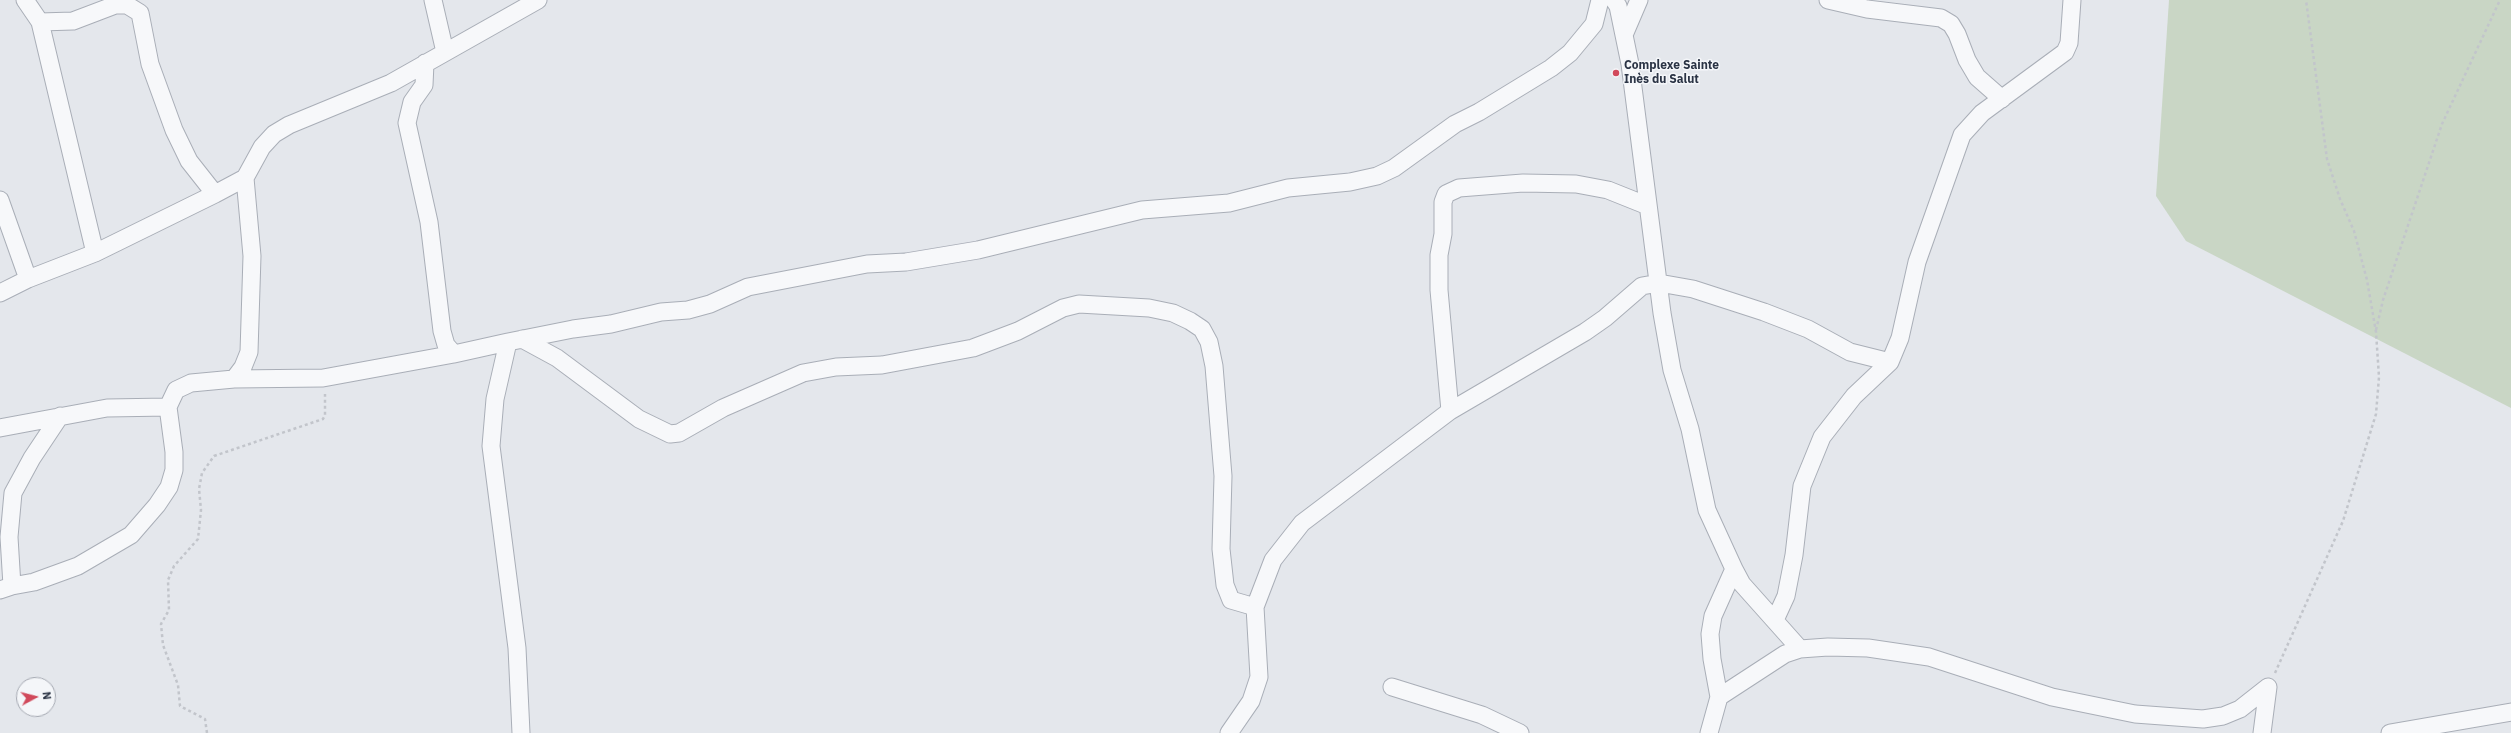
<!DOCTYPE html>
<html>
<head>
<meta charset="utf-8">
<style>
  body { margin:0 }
  #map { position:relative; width:2511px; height:733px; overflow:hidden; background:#e4e7ec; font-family:"IBM Plex Sans",sans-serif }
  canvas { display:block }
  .north { position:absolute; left:16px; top:677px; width:40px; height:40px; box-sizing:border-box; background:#f4f6f9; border:1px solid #a4a8b1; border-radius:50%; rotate:83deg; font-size:11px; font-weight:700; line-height:16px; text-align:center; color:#2b3445 }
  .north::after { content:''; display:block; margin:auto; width:14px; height:18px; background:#d1495b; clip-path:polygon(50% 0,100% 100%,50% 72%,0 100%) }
</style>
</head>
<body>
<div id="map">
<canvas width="2511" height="733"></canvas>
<div class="north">N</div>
</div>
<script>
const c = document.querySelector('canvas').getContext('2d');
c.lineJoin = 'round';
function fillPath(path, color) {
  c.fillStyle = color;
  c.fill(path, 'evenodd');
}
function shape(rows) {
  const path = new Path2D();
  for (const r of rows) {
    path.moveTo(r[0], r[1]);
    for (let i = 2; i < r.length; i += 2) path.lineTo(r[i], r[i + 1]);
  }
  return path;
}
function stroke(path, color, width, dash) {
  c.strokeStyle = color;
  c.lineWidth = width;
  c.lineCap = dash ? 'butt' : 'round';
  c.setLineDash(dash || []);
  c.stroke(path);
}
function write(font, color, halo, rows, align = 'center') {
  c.font = font + ' "IBM Plex Sans",sans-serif';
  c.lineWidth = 3;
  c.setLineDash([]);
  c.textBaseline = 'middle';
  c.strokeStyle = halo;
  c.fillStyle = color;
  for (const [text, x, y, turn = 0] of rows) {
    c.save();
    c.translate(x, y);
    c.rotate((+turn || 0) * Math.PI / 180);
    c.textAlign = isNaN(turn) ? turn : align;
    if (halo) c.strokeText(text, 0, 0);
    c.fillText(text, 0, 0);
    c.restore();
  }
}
fillPath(shape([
  [2169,0,2511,0,2511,408,2186,241,2156,196]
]), '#c9d6c5');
const street = shape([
  [25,0,40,22,95,253],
  [433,0,445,52],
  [1614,0,1618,6,1630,64,1662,313,1672,370,1690,429,1707,510,1734,569,1713,616,1710,634,1712,659,1719,697,1709,733],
  [1828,0,1867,9,1941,18,1951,24,1957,34,1967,60,1977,77,2002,99],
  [40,22,73,21,115,5,127,5,140,13,150,64,174,130,189,161,215,194],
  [1624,35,1639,0],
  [425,63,424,85,412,102,407,123,429,222,442,331,446,345,454,354,508,342,495,399,491,446,517,648,521,733],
  [0,200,28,279],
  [0,293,28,279,95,253,215,194,245,178,262,147,274,134,289,125,391,83,538,0],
  [522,339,557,358,639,419,670,434,679,433,723,408,803,373,836,367,882,365,973,348,1018,331,1063,308,1079,304,1149,308,1173,313,1190,321,1202,329,1209,342,1214,366,1223,476,1221,549,1225,585,1231,600,1255,607,1259,677,1251,701,1229,733],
  [508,342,573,329,611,324,661,312,688,310,710,304,748,287,867,264,906,262,978,250,1142,210,1229,203,1288,188,1350,182,1377,176,1394,168,1455,124,1479,112,1551,68,1570,53,1594,24,1600,0],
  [234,379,323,378,454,354],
  [1450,411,1439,290,1439,255,1443,234,1443,202,1446,194,1459,188,1523,183,1576,184,1608,190,1648,206],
  [0,428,107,408,168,407],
  [1734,569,1742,584,1800,649],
  [12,586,34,582,78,566,131,535,157,505,169,487,174,470,174,452,168,407,176,390,191,383,234,379,243,367,249,352,252,256,245,178],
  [0,590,12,586,9,537,13,493,32,458,60,416],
  [1255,607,1273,560,1302,523,1450,411,1585,332,1605,318,1642,286,1659,283,1693,289,1764,312,1808,329,1850,352,1890,362],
  [1775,620,1786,596,1794,555,1802,486,1822,437,1854,396,1890,362,1900,338,1917,262,1962,135,1982,113,2065,52,2069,43,2072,0],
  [1392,687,1482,715,1520,733],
  [1719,697,1785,654,1800,649,1828,647,1868,648,1929,657,2052,697,2135,714,2203,719,2223,716,2240,709,2268,687],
  [2262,733,2268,687],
  [2390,733,2511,712]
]);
stroke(street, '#a9aeb7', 19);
stroke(shape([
  [2376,330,2383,300,2442,124,2500,0],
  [2275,673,2343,521,2376,414,2379,377,2376,332,2367,280,2354,231,2340,199,2327,159,2306,0],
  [207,733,205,719,180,706,178,685,163,645,161,624,169,610,168,580,174,566,198,539,201,510,199,489,202,473,214,456,323,419,325,415,325,394]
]), '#c2c5cb', 2.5, [3, 3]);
stroke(street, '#f7f8fa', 17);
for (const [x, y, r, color] of [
  [1616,73,4,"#d1495b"]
]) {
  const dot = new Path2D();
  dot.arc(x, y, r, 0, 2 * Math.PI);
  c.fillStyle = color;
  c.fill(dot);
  stroke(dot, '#f4f6f9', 1.5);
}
write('bold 12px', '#2b3445', '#f4f6f9', [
  ["Complexe Sainte",1624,66],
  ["Inès du Salut",1624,80]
], 'left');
</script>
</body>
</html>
